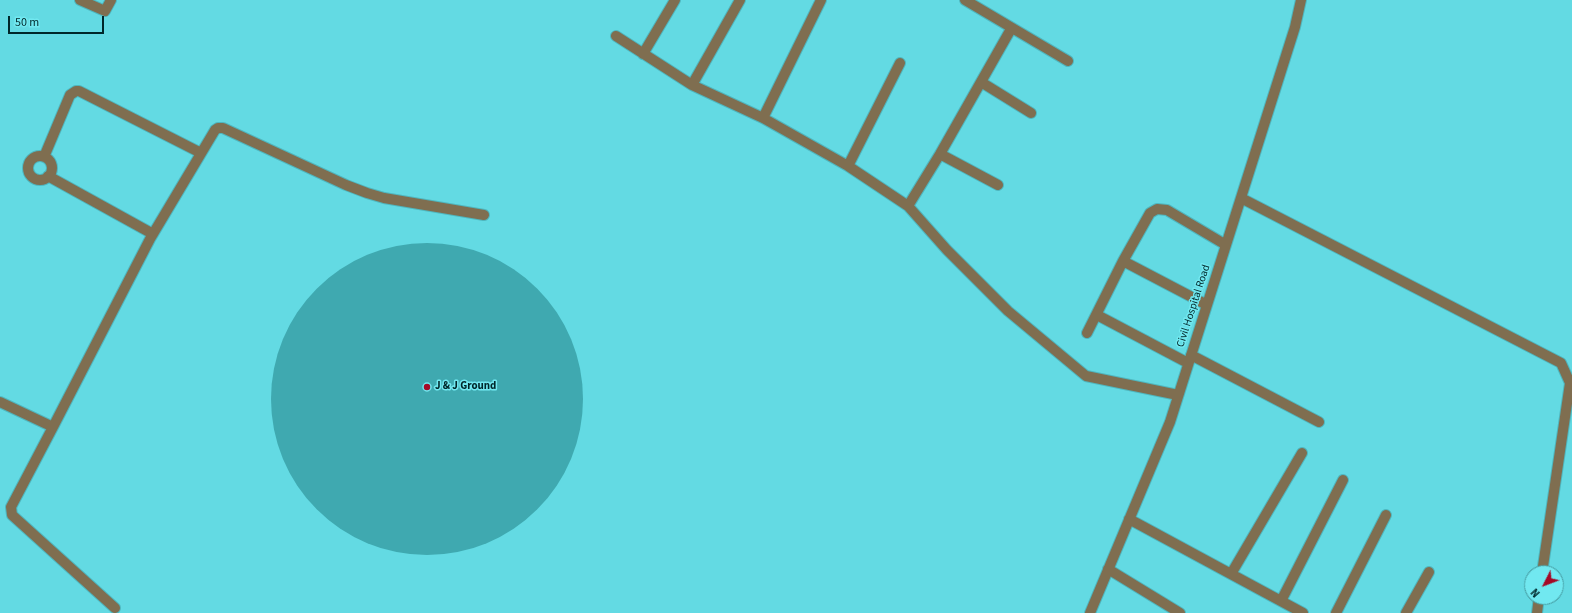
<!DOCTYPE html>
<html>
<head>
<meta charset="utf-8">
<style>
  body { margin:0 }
  #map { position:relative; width:1572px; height:613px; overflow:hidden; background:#63dae3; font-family:"Source Sans 3",sans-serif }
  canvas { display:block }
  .north { position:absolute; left:1524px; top:565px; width:40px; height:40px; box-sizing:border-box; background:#71e8f0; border:1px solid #449ba1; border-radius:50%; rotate:228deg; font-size:11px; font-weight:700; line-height:16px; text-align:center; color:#00272a }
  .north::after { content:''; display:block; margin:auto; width:14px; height:18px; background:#a50926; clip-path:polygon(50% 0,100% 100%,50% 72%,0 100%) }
  .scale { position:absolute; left:8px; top:16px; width:96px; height:18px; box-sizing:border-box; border:2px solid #00272a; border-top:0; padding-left:5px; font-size:12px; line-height:14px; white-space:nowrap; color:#00272a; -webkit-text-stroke:3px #71e8f0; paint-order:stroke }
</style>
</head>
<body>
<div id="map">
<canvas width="1572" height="613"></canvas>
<div class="north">N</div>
<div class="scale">50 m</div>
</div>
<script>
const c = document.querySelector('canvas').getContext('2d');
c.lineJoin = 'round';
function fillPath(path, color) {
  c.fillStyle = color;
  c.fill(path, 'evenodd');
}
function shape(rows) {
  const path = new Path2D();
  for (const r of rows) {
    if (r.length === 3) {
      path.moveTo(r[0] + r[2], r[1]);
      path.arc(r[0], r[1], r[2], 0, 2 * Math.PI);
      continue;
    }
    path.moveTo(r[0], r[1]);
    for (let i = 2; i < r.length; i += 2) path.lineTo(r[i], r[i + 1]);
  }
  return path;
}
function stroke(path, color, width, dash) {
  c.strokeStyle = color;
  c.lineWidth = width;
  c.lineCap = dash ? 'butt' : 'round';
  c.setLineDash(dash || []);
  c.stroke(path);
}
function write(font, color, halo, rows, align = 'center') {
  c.font = font + ' "Source Sans 3",sans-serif';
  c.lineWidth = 3;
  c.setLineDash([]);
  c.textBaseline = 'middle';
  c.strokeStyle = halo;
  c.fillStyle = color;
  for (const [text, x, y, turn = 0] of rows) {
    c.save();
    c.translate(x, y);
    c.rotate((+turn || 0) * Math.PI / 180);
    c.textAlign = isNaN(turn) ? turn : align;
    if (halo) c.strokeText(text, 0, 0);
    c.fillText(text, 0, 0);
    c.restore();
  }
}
fillPath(shape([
  [427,399,156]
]), '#3fa9b0');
const minor = shape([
  [80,0,105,11,111,0],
  [965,0,1068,61],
  [616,36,692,85,763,118,848,166,908,206,947,250,1008,311,1086,376,1178,395],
  [643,54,675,0],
  [981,82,1031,113],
  [692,85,740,0],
  [763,118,821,0],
  [940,154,998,185],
  [40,168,12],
  [44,157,70,95,76,91,79,91,201,153],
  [848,166,900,63],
  [48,176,153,234],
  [1241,198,1561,363,1570,383,1542,573],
  [908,206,940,154,1011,29],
  [1123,261,1207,305],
  [1097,315,1188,363],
  [1087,333,1123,261,1150,213,1157,209,1167,210,1226,245],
  [1191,355,1319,422],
  [0,402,53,427,150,239,215,130,218,128,223,128,346,185,367,193,384,198,484,215],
  [53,427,11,507,12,515,115,608],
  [1129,519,1303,613],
  [1108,569,1180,613],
  [1231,574,1302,453],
  [1281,601,1343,480],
  [1090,613,1170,422,1295,27,1301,0],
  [1336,613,1386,515],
  [1406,613,1429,572],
  [1537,613,1539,597]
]);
stroke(minor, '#4fb6be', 12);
stroke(minor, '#7f6e50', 10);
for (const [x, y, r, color] of [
  [427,387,4,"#a50926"]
]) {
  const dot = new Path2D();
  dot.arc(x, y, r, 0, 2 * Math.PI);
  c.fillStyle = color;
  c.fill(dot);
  stroke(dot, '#71e8f0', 1.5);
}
write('11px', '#00272a', '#71e8f0', [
  ["Civil Hospital Road",1194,306,-72]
]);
write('bold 11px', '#00272a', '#71e8f0', [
  ["J & J Ground",435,387]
], 'left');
</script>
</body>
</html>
